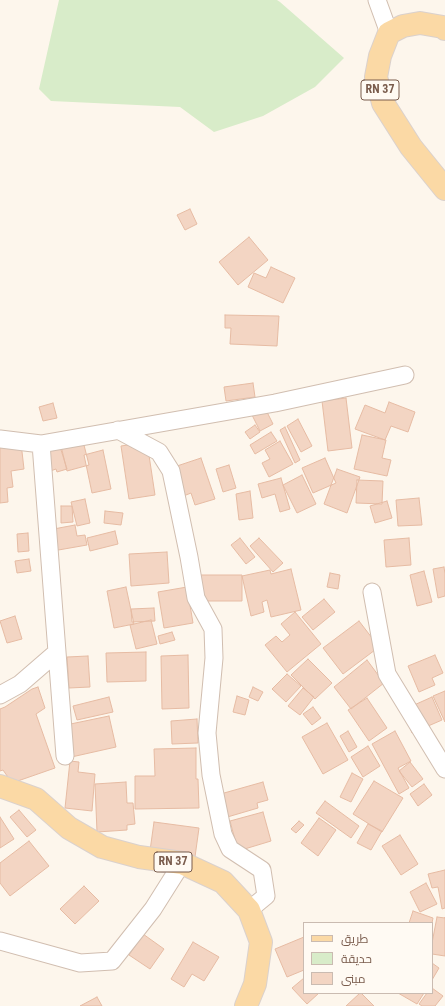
<!DOCTYPE html>
<html>
<head>
<meta charset="utf-8">
<style>
  body { margin:0 }
  #map { position:relative; width:445px; height:1006px; overflow:hidden; background:#fdf6ec; font-family:"Roboto Condensed",Cairo,sans-serif }
  canvas { display:block }
  .legend { position:absolute; left:303px; top:922px; width:130px; height:72px; box-sizing:border-box; background:#fffaf3; border:1px solid #cabbb1; margin:0; padding:5px 7px; list-style:none; font-size:12px; color:#7a5c4d }
  .legend li { display:flex; align-items:center; gap:8px; height:20px }
  .legend b { width:20px; border:1px solid #cabbb1 }
</style>
</head>
<body>
<div id="map">
<canvas width="445" height="1006"></canvas>
<ul class="legend">
<li><b style="height:5px;background:#fbd9a5"></b>طريق</li>
<li><b style="height:11px;background:#d8ecc9"></b>حديقة</li>
<li><b style="height:11px;background:#f3d5c3"></b>مبنى</li>
</ul>
</div>
<script>
const c = document.querySelector('canvas').getContext('2d');
c.lineJoin = 'round';
function fillPath(path, color) {
  c.fillStyle = color;
  c.fill(path, 'evenodd');
}
function shape(rows) {
  const path = new Path2D();
  for (const r of rows) {
    path.moveTo(r[0], r[1]);
    for (let i = 2; i < r.length; i += 2) path.lineTo(r[i], r[i + 1]);
  }
  return path;
}
function stroke(path, color, width, dash) {
  c.strokeStyle = color;
  c.lineWidth = width;
  c.lineCap = dash ? 'butt' : 'round';
  c.setLineDash(dash || []);
  c.stroke(path);
}
function write(font, color, halo, rows, align = 'center') {
  c.font = font + ' "Roboto Condensed",sans-serif';
  c.lineWidth = 4;
  c.setLineDash([]);
  c.textBaseline = 'middle';
  c.strokeStyle = halo;
  c.fillStyle = color;
  for (const [text, x, y, turn = 0] of rows) {
    c.save();
    c.translate(x, y);
    c.rotate((+turn || 0) * Math.PI / 180);
    c.textAlign = isNaN(turn) ? turn : align;
    if (halo) c.strokeText(text, 0, 0);
    c.fillText(text, 0, 0);
    c.restore();
  }
}
fillPath(shape([
  [59,0,277,0,280,2,344,58,315,87,263,116,214,132,180,107,51,101,39,89]
]), '#d8ecc9');
const building = shape([
  [190,209,197,224,185,230,177,215,190,209],
  [249,237,268,260,238,285,219,262,249,237],
  [271,267,295,278,283,303,248,287,254,273,266,278,271,267],
  [225,315,279,316,277,346,230,344,231,328,225,328,225,315],
  [253,383,255,397,226,401,224,387,253,383],
  [346,398,352,448,328,451,322,401,346,398],
  [389,402,415,412,408,432,391,426,385,440,355,429,365,405,385,413,389,402],
  [53,403,57,418,43,421,39,407,53,403],
  [265,408,273,424,260,431,252,415,265,408],
  [298,419,312,446,301,452,287,426,298,419],
  [255,425,260,432,250,439,245,432,255,425],
  [285,427,300,460,295,463,280,430,285,427],
  [271,432,277,441,255,454,250,445,271,432],
  [362,435,386,440,382,458,391,460,387,476,354,469,362,435],
  [57,437,67,469,57,472,56,469,45,473,36,443,57,437],
  [83,441,89,465,67,471,61,446,83,441],
  [280,441,293,464,269,477,262,463,270,459,265,450,280,441],
  [147,442,155,495,129,499,121,446,147,442],
  [21,443,24,469,11,471,13,487,7,488,8,502,0,503,0,445,21,443],
  [103,450,111,489,92,493,84,455,103,450],
  [201,458,215,499,195,505,191,493,181,497,171,468,201,458],
  [325,458,336,483,313,493,302,468,325,458],
  [229,465,236,488,223,492,216,469,229,465],
  [337,469,360,477,347,513,324,504,337,469],
  [302,475,316,504,297,513,283,485,302,475],
  [281,478,290,509,280,512,275,494,262,498,258,484,281,478],
  [357,480,383,481,382,504,356,503,357,480],
  [250,491,253,518,239,520,236,494,250,491],
  [419,498,422,525,398,526,396,500,419,498],
  [85,499,90,523,77,526,71,502,85,499],
  [387,501,392,518,375,523,370,506,387,501],
  [61,506,72,506,73,522,61,523,61,506],
  [105,511,123,513,121,525,104,523,105,511],
  [75,525,77,536,85,535,87,545,47,552,43,531,75,525],
  [115,531,118,544,90,551,87,538,115,531],
  [28,533,29,551,18,552,17,534,28,533],
  [240,538,255,557,246,564,231,545,240,538],
  [259,538,283,563,273,572,250,546,259,538],
  [409,538,411,565,386,567,384,540,409,538],
  [167,552,169,583,131,586,129,554,167,552],
  [29,559,31,571,17,573,15,561,29,559],
  [444,567,445,574,445,596,438,598,433,569,444,567],
  [291,569,301,610,271,617,267,600,262,602,264,612,251,616,242,576,270,570,271,574,291,569],
  [424,571,432,602,417,606,410,575,424,571],
  [330,573,340,575,338,589,327,587,330,573],
  [197,575,242,575,242,601,196,601,197,575],
  [126,587,134,624,114,628,107,591,126,587],
  [187,587,193,623,164,628,158,592,187,587],
  [324,599,335,612,313,630,302,617,324,599],
  [154,608,155,621,132,622,131,609,154,608],
  [295,612,321,644,287,672,265,645,276,636,282,642,290,635,281,624,295,612],
  [15,616,22,639,7,643,0,621,15,616],
  [151,620,157,644,136,649,130,625,151,620],
  [359,621,379,647,343,674,323,648,359,621],
  [172,632,175,640,160,644,158,636,172,632],
  [146,652,146,681,107,682,106,653,146,652],
  [188,655,189,708,162,709,161,656,188,655],
  [435,655,443,673,432,678,435,685,419,692,408,666,435,655],
  [88,656,90,687,69,688,67,657,88,656],
  [308,659,332,683,315,699,291,675,308,659],
  [367,660,384,683,351,709,334,687,367,660],
  [287,674,301,686,286,702,272,689,287,674],
  [38,687,45,708,36,714,55,768,12,783,3,770,0,771,0,709,5,707,32,689,38,687],
  [253,687,263,692,258,701,249,697,253,687],
  [303,688,314,697,300,715,288,706,303,688],
  [445,691,445,722,433,696,445,691],
  [237,696,249,700,245,715,233,712,237,696],
  [109,697,113,712,77,720,73,706,109,697],
  [432,697,442,720,412,733,403,710,432,697],
  [367,698,387,728,369,741,348,710,367,698],
  [313,707,321,718,312,725,303,714,313,707],
  [109,716,116,747,67,758,61,726,109,716],
  [197,719,198,743,172,744,171,721,197,719],
  [327,723,348,760,323,774,302,737,327,723],
  [348,731,357,747,349,752,340,736,348,731],
  [395,731,411,761,398,768,409,788,399,794,372,744,395,731],
  [368,746,380,766,363,777,351,757,368,746],
  [196,748,196,779,198,779,199,808,135,809,135,776,155,776,154,749,196,748],
  [70,761,79,762,78,772,95,774,92,811,65,808,70,761],
  [410,762,423,779,412,787,399,771,410,762],
  [352,773,363,779,351,802,340,797,352,773],
  [374,781,403,798,382,832,353,814,374,781],
  [126,782,127,803,133,803,135,824,127,825,127,830,97,832,95,784,126,782],
  [263,782,268,800,257,803,258,808,224,818,217,795,263,782],
  [424,784,432,795,418,806,410,794,424,784],
  [325,801,359,826,351,838,316,813,325,801],
  [19,810,36,830,27,837,10,817,19,810],
  [263,812,271,841,238,851,230,821,263,812],
  [0,817,14,839,0,848,0,817],
  [319,818,336,830,318,856,301,843,319,818],
  [299,821,304,825,296,833,291,829,299,821],
  [154,822,199,828,194,864,149,858,154,822],
  [368,824,382,831,371,850,357,843,368,824],
  [400,835,418,864,401,875,382,846,400,835],
  [29,841,49,866,10,896,0,883,0,863,29,841],
  [445,870,445,908,442,909,438,887,432,888,428,874,445,870],
  [426,883,437,904,420,912,410,892,426,883],
  [84,886,99,901,75,924,60,909,84,886],
  [413,911,433,918,432,923,409,923,413,911],
  [437,917,445,918,445,917,445,956,432,954,432,943,437,917],
  [143,934,164,949,150,969,129,955,143,934],
  [304,937,304,970,287,977,275,949,304,937],
  [193,942,219,957,204,981,192,974,184,987,171,979,193,942],
  [432,963,439,968,432,980,432,963],
  [304,978,304,993,319,993,307,1004,292,988,304,978],
  [432,988,443,996,435,1006,422,1006,419,1004,427,993,432,993,432,988],
  [360,993,361,993,374,1006,346,1006,360,993],
  [398,993,424,993,417,1004,398,993],
  [97,997,102,1006,80,1006,97,997]
]);
fillPath(building, '#f3d5c3');
stroke(building, '#e6bba3', 1);
const minor = shape([
  [377,0,389,33],
  [118,430,159,452,171,471,189,557,196,598,213,629,214,658,207,733,211,775,223,834,230,849,262,870,266,896,249,910],
  [0,439,41,444,275,403,405,375],
  [41,444,65,756],
  [372,592,387,674,445,769],
  [0,695,20,684,57,652],
  [0,941,80,963,112,961,153,909,182,863]
]);
const primary = shape([
  [445,29,443,27,420,23,403,26,389,33,380,56,376,77,383,103,411,147,445,189],
  [0,786,36,799,69,828,102,847,139,857,182,863,223,882,249,910,261,942,255,984,246,1006]
]);
stroke(minor, '#d1beb0', 19);
stroke(primary, '#dad1cd', 24);
stroke(minor, '#fff', 17);
stroke(primary, '#fbd9a5', 22);
for (const [x, y, w] of [
  [380,90,38],
  [173,862,38]
]) {
  const box = new Path2D();
  box.roundRect(x - w / 2, y - 10, w, 20, 3);
  c.fillStyle = '#fffaf3';
  c.fill(box);
  stroke(box, '#7a5c4d', 1);
}
write('bold 12px', '#7a5c4d', null, [
  ["RN 37",380,90],
  ["RN 37",173,862]
]);
</script>
</body>
</html>
